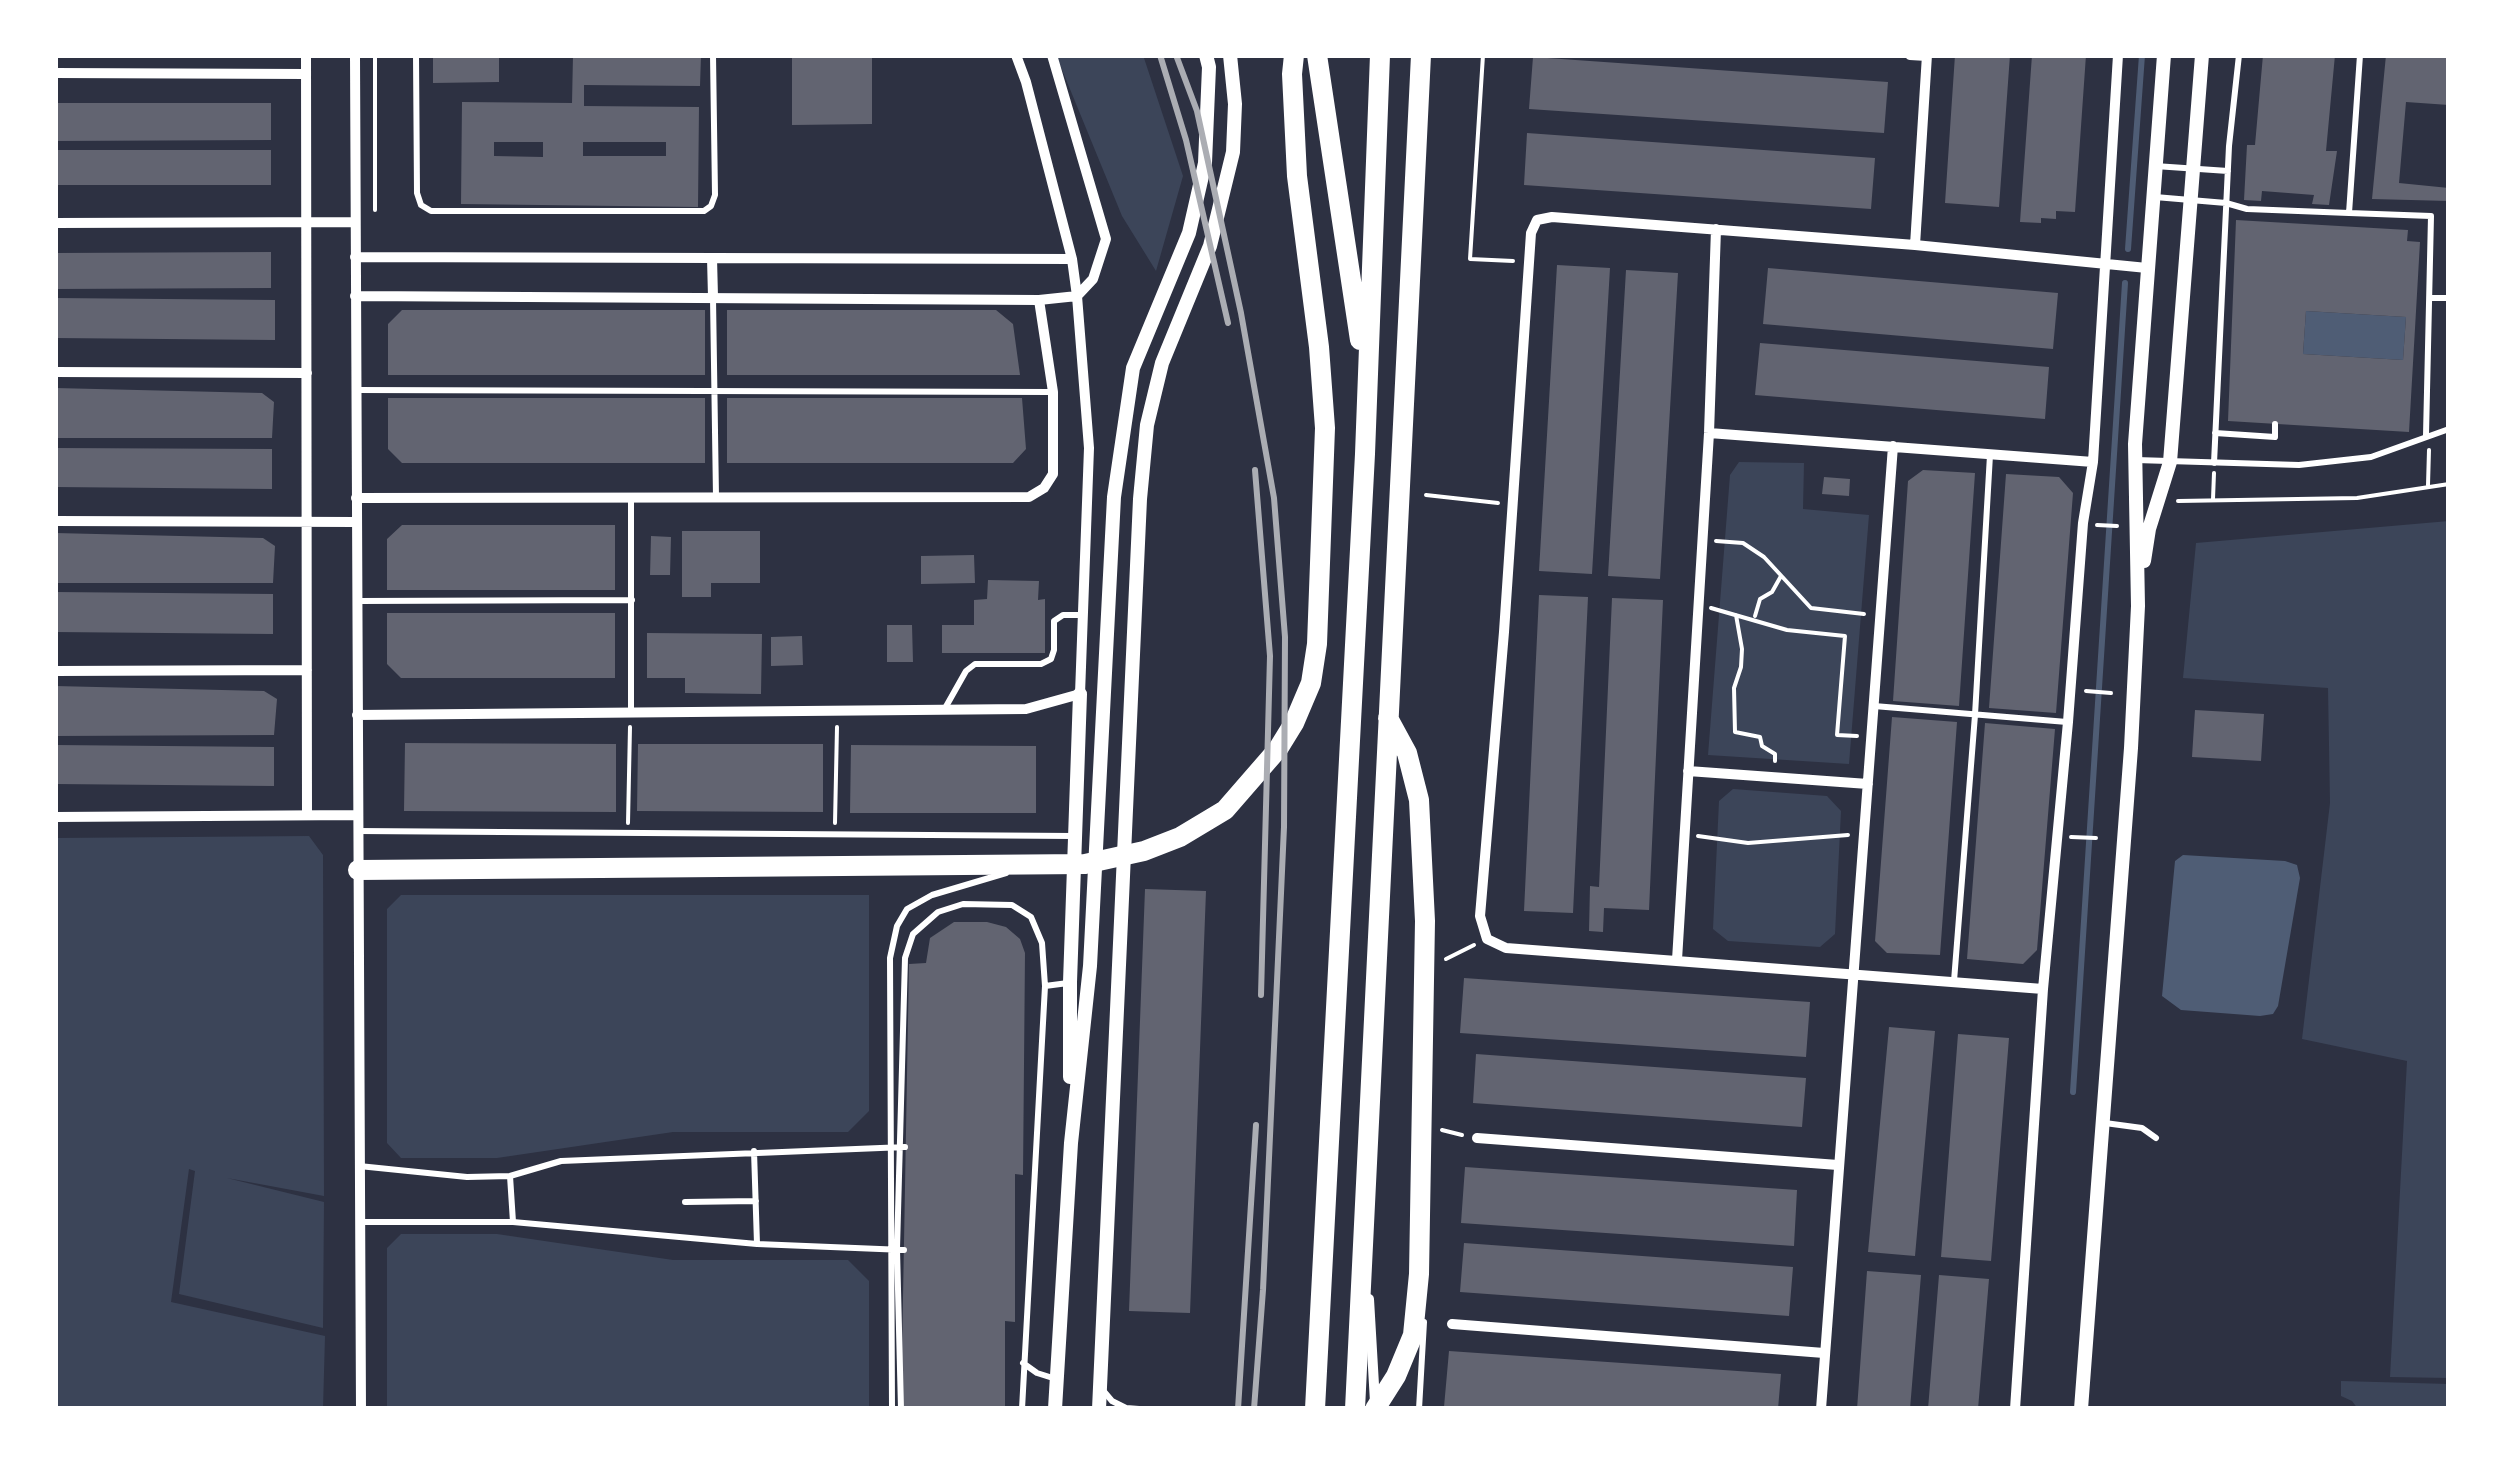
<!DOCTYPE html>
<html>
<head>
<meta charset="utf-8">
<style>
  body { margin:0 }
  #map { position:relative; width:2504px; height:1464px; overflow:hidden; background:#2d3142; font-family:Montserrat,sans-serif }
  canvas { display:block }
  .frame { position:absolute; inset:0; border:58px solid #fff; pointer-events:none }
</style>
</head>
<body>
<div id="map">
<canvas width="2504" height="1464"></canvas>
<div class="frame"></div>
</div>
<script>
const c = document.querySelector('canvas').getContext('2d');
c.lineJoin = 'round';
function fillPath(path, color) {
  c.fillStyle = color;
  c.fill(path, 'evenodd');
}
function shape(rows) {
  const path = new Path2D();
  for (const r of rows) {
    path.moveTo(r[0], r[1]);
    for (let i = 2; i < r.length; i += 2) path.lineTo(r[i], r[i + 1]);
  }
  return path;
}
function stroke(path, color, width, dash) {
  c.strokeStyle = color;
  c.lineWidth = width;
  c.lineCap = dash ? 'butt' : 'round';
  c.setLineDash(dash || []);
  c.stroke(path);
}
fillPath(shape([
  [1056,55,1143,55,1183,176,1156,271,1122,216],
  [1739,462,1804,463,1803,509,1869,515,1849,764,1708,755,1730,475],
  [2449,521,2449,1378,2390,1377,2407,1061,2302,1039,2330,803,2328,688,2183,678,2196,543],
  [1733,789,1827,796,1841,811,1835,934,1820,947,1728,941,1713,929,1719,801],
  [309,836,323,855,324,1196,227,1178,324,1202,323,1328,179,1294,195,1171,189,1169,171,1302,325,1336,323,1409,55,1409,55,838],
  [401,895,869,895,869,1111,848,1132,673,1132,497,1158,401,1158,387,1143,387,909],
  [401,1234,497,1234,673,1260,848,1260,869,1281,869,1409,387,1409,387,1248],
  [2341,1381,2449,1384,2449,1409,2358,1409,2352,1401,2341,1396]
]), '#3c4559');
fillPath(shape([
  [2306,311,2406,317,2403,360,2303,354],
  [2183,855,2285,861,2297,865,2300,878,2278,1006,2273,1014,2260,1016,2181,1010,2162,996,2175,861]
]), '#4f5d75');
stroke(shape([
  [2128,249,2142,55],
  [2073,1092,2125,283]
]), '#4f5d75', 6);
fillPath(shape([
  [433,55,499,55,499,82,433,83],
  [573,55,701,55,700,86,584,85,584,106,699,107,698,207,461,204,462,102,572,103],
  [494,142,543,142,543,157,494,156],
  [583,142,666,142,666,156,583,156],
  [1955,55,2010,55,1999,207,1945,203],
  [2032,55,2086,55,2075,212,2056,211,2056,219,2041,218,2041,223,2020,222],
  [2263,55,2335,55,2326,151,2337,151,2329,205,2312,204,2314,195,2262,191,2261,201,2244,200,2247,145,2255,145],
  [2386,55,2449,55,2449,105,2406,102,2399,183,2449,188,2449,201,2372,199],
  [872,57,872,124,792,125,792,58],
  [1533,57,1888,82,1884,133,1529,109],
  [55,103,271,103,271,140,55,141],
  [1527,133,1875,158,1871,209,1524,185],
  [55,150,271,150,271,185,55,185],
  [2236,220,2408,230,2407,241,2420,242,2409,432,2228,421],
  [2306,311,2406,317,2403,360,2303,354],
  [271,252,271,288,55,289,55,253],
  [1557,265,1610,268,1592,574,1539,571],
  [1768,268,2058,293,2053,349,1763,324],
  [1626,270,1678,273,1660,579,1608,576],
  [55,298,275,300,275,340,55,338],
  [402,310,705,310,705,375,388,375,388,324],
  [727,310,996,310,1013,324,1020,375,727,375],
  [1760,343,2049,367,2045,419,1755,395],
  [55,388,262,393,274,402,272,438,55,438],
  [388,398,705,398,705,463,402,463,388,449],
  [727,398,1022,398,1026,449,1013,463,727,463],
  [55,448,272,449,272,489,55,487],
  [1923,470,1975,473,1959,706,1893,701,1908,481],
  [2006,474,2059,477,2073,493,2056,713,1989,708],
  [1824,477,1850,479,1849,496,1822,494],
  [402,525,615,525,615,590,387,590,387,539],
  [682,531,760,531,760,583,711,583,711,597,682,597],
  [55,533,263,538,275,546,273,583,55,583],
  [651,536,671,537,670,575,650,575],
  [974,555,975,583,921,584,921,556],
  [988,580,1039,581,1038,600,1045,599,1045,653,942,653,942,625,974,625,974,600,987,599],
  [55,592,273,594,273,634,55,632],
  [1539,595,1588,597,1573,913,1524,911],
  [1612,598,1663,600,1649,910,1604,908,1603,932,1589,931,1590,886,1599,887],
  [387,613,615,613,615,678,401,678,387,664],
  [887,625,912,625,913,662,887,662],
  [647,633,762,634,761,694,685,693,685,678,647,678],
  [802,636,803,665,771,666,771,637],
  [55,686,264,691,277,699,274,735,55,736],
  [2195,710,2264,714,2261,761,2192,757],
  [1892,717,1957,722,1940,955,1887,953,1875,941],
  [1985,723,2055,729,2037,950,2023,964,1967,959],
  [405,743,616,744,616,812,404,811],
  [638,744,823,744,823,812,637,811],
  [55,745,274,747,274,786,55,784],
  [851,745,1036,746,1036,813,850,813],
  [1145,889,1206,891,1190,1313,1129,1311],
  [954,922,987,922,1006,927,1020,939,1025,953,1023,1175,1015,1174,1015,1322,1005,1321,1005,1409,901,1409,909,964,926,963,930,938],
  [1464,978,1810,1002,1806,1057,1460,1033],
  [1889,1027,1935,1031,1915,1256,1868,1252],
  [1958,1034,2009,1038,1991,1261,1941,1257],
  [1476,1054,1806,1078,1802,1127,1473,1103],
  [1465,1167,1797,1190,1794,1246,1461,1223],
  [1464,1243,1793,1267,1789,1316,1460,1292],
  [1867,1271,1921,1275,1910,1409,1857,1409],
  [1939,1275,1989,1279,1978,1409,1928,1409],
  [1449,1351,1781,1374,1778,1409,1444,1407]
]), '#626471');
stroke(shape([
  [375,55,375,210],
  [1483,55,1470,259,1513,261],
  [2428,485,2429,450],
  [1426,495,1498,503],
  [2213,499,2214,473],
  [2178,501,2357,498,2449,484],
  [2097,525,2117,526],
  [1716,541,1743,543,1764,557,1811,608,1864,614],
  [1711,608,1787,630,1845,636,1837,735,1857,736],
  [1736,615,1742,649,1741,667,1734,688,1735,732,1760,737,1762,746,1775,754,1775,761],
  [1755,616,1760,599,1772,592,1781,576],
  [2086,691,2111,693],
  [628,823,630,727],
  [835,823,837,727],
  [1698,836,1748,843,1848,835],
  [2071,837,2096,838],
  [1446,959,1474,945],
  [1442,1130,1462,1135]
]), '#fff', 4);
stroke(shape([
  [416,55,417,193,421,205,431,211,704,211,711,206,715,195,713,55],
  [2155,166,2228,171],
  [2155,197,2226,203,2247,209,2349,213,2360,55],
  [2349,213,2431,216,2426,435],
  [713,298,716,497],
  [2430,298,2449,298],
  [355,390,1052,392],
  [2215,433,2275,437,2275,424],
  [2136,460,2299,465,2371,457,2449,429],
  [2214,463,2229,146,2239,55],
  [358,601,632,600],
  [1874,706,2067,722],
  [944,710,966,671,975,664,1041,664,1051,659,1054,650,1054,621,1063,615,1082,615],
  [631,712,631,499],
  [358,831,1073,836],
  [1954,981,1975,715,1990,455],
  [1045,986,1068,983],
  [2105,1123,2142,1128,2156,1138],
  [754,1151,757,1244],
  [359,1166,467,1177,510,1176,561,1161,905,1147],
  [510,1176,513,1222],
  [685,1202,756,1201],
  [361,1222,513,1222,757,1244,904,1250],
  [1023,1363,1037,1373,1056,1379],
  [1101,1388,1112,1401,1126,1408,1139,1409],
  [892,1409,890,958,897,926,907,909,932,895,1006,873],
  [901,1409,897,1249,905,958,913,934,938,912,963,904,1012,905,1031,917,1042,943,1045,986,1022,1409],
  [1419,1409,1424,1322]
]), '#fff', 6);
stroke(shape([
  [306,55,307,815],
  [355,55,361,1409],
  [1052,55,1106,239,1093,279,1077,296],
  [1910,55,1927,56],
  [55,73,306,74],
  [55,223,354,222],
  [1915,245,1927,55],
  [355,257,1072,259],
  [712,258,713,297],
  [355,296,1039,300,1077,296],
  [55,372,307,373],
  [1709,433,2093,462],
  [356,498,1029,497,1044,488,1053,474,1053,392,1039,300],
  [55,521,356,522],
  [55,671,307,670],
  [357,715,1026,709,1080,694,1089,448,1077,296,1072,259,1026,82,1016,55],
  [1688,771,1868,784],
  [55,817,358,815],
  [1677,960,1709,433,1716,229],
  [2043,989,1506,948,1487,939,1480,916,1504,632,1531,233,1537,220,1552,217,1915,245,2147,268],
  [1477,1138,1838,1165],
  [1369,1299,1375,1402],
  [1452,1324,1824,1353],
  [1821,1409,1893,446],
  [2015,1409,2043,989,2068,722,2083,523,2093,462,2118,55]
]), '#fff', 10);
stroke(shape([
  [2144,561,2149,529,2170,462,2202,55],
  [1070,1077,1070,982,1080,694],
  [1055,1409,1071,1143,1090,966,1114,497,1133,368,1189,233,1205,163,1209,67,1206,55],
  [1099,1409,1140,499,1147,425,1162,363,1210,246,1233,152,1235,104,1230,55],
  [2081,1409,2131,748,2138,606,2135,444,2164,55]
]), '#fff', 14);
stroke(shape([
  [1317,55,1360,340],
  [358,870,1085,864,1144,851,1180,837,1225,810,1278,749,1294,723,1311,683,1317,644,1325,428,1319,347,1297,176,1292,74,1294,55],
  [1315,1409,1365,454,1380,55],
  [1355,1409,1421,55],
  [1375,1409,1396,1376,1413,1335,1419,1274,1425,921,1419,800,1407,753,1388,718]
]), '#fff', 20);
stroke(shape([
  [1160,55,1186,140,1228,323],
  [1176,55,1197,111,1241,313,1274,498,1285,637,1284,827,1263,1290,1254,1409],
  [1255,470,1270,656,1261,995],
  [1238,1409,1256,1125]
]), '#abadb3', 6);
</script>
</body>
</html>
